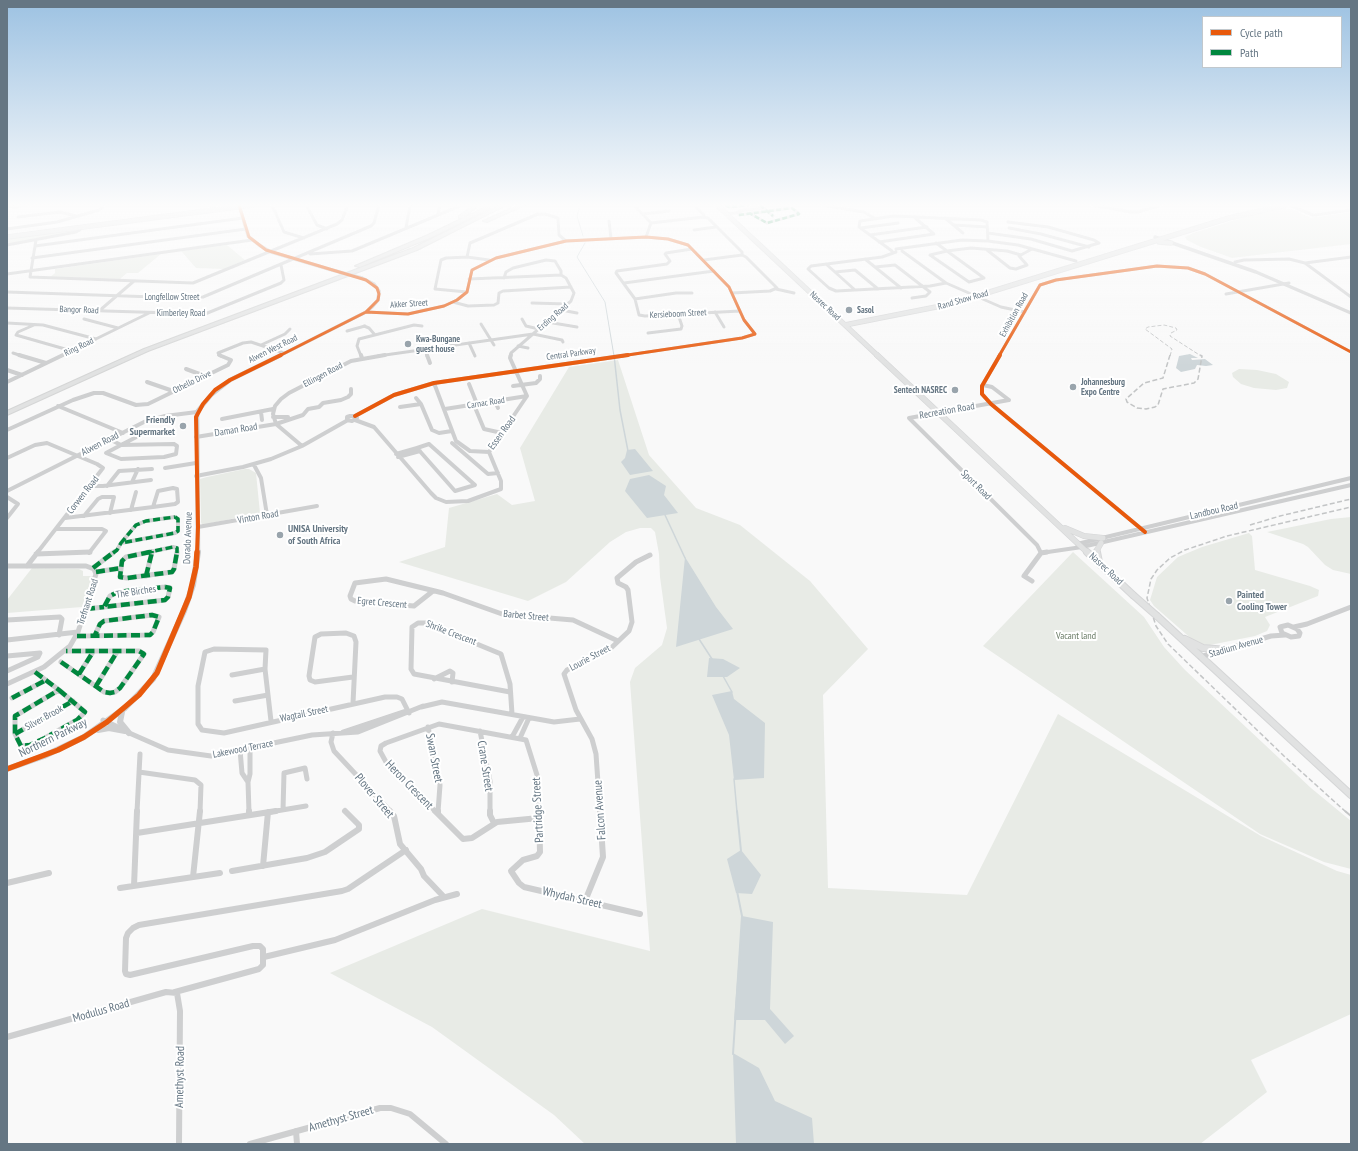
<!DOCTYPE html>
<html>
<head>
<meta charset="utf-8">
<style>
  body { margin:0 }
  #map { position:relative; width:1358px; height:1151px; overflow:hidden; background:#f9f9f9; font-family:"PT Sans Narrow",sans-serif }
  canvas { display:block }
  .frame { position:absolute; inset:0; border:8px solid #657683; pointer-events:none }
  .legend { position:absolute; left:1202px; top:16px; width:140px; height:52px; box-sizing:border-box; background:#fff; border:1px solid #c1c8cd; margin:0; padding:5px 7px; list-style:none; font-size:12px; color:#657683 }
  .legend li { display:flex; align-items:center; gap:8px; height:20px }
  .legend b { width:20px; border:1px solid #c1c8cd }
</style>
</head>
<body>
<div id="map">
<canvas width="1358" height="1151"></canvas>
<div class="frame"></div>
<ul class="legend">
<li><b style="height:5px;background:#e8590c"></b>Cycle path</li>
<li><b style="height:5px;background:#00873e"></b>Path</li>
</ul>
</div>
<script>
const c = document.querySelector('canvas').getContext('2d');
c.lineJoin = 'round';
function fillPath(path, color) {
  c.fillStyle = color;
  c.fill(path, 'evenodd');
}
function shape(rows) {
  const path = new Path2D();
  for (const r of rows) {
    path.moveTo(r[0], r[1]);
    for (let i = 2; i < r.length; i += 2) path.lineTo(r[i], r[i + 1]);
  }
  return path;
}
function stroke(path, color, width, dash) {
  c.strokeStyle = color;
  c.lineWidth = width;
  c.lineCap = dash ? 'butt' : 'round';
  c.setLineDash(dash || []);
  c.stroke(path);
}
function write(font, color, halo, rows, align = 'center') {
  c.font = font + ' "PT Sans Narrow",sans-serif';
  c.lineWidth = 4;
  c.setLineDash([]);
  c.textBaseline = 'middle';
  c.strokeStyle = halo;
  c.fillStyle = color;
  for (const [text, x, y, turn = 0] of rows) {
    c.save();
    c.translate(x, y);
    c.rotate((+turn || 0) * Math.PI / 180);
    c.textAlign = isNaN(turn) ? turn : align;
    if (halo) c.strokeText(text, 0, 0);
    c.fillText(text, 0, 0);
    c.restore();
  }
}
fillPath(shape([
  [1277,209,1292,209,1311,218,1351,212,1351,244,1232,258,1201,247,1187,240,1185,237,1193,233,1255,214],
  [78,229,75,231,7,244,7,238],
  [227,245,245,260,224,269,196,268,181,251],
  [161,254,138,273,127,273,120,279,50,277,55,273,55,269],
  [618,360,649,455,696,508,740,525,810,581,868,649,823,695,828,888,967,895,1058,714,1261,836,1337,871,1351,875,1351,1014,1251,1060,1267,1092,1200,1144,585,1144,554,1115,432,1027,330,973,482,909,650,951,630,682,635,668,662,645,667,628,660,577,659,554,655,532,651,528,640,528,626,532,610,542,566,582,528,601,399,562,445,547,449,508,497,494,512,505,535,501,520,448,569,367],
  [1239,369,1257,370,1276,374,1289,382,1287,388,1276,390,1254,388,1241,384,1233,377,1232,373],
  [245,469,249,469,256,473,260,513,202,525,201,522,200,479,207,477],
  [1351,517,1351,574,1333,570,1325,565,1308,547,1303,544,1267,532,1331,519],
  [1249,533,1252,536,1255,570,1310,586,1319,590,1318,596,1265,617,1270,625,1267,631,1255,636,1210,645,1201,644,1194,641,1154,606,1150,600,1157,577,1178,557,1202,547],
  [1073,552,1144,617,1164,647,1185,670,1311,788,1351,821,1351,869,1324,862,1260,834,983,646],
  [32,568,79,569,83,571,83,576,93,576,82,607,7,613,7,600]
]), '#e8ebe6');
fillPath(shape([
  [1190,354,1198,358,1191,358,1192,360,1205,359,1213,365,1206,366,1197,365,1195,369,1181,372,1176,368,1179,356],
  [635,449,653,471,630,475,621,462,625,458,627,450],
  [649,475,666,486,664,495,678,513,647,518,625,491,630,479],
  [685,557,716,607,733,629,676,647],
  [709,658,723,659,740,668,727,677,707,677],
  [732,691,734,699,765,723,764,778,734,780,729,735,712,695],
  [741,850,761,875,752,894,736,893,727,859],
  [742,916,773,922,770,1009,794,1036,785,1044,765,1020,734,1020],
  [733,1053,759,1068,775,1101,812,1118,814,1144,736,1144]
]), '#ced6d9');
stroke(shape([
  [580,205,577,216,583,236],
  [585,243,577,257,605,302,614,356]
]), '#ced6d9', 1);
stroke(shape([
  [614,355,620,410,628,451],
  [665,515,685,558],
  [699,639,712,659],
  [723,676,732,692],
  [734,779,737,812]
]), '#ced6d9', 1.5);
stroke(shape([
  [737,811,741,851],
  [733,1054,742,916,737,891]
]), '#ced6d9', 2);
const secondaryFar2 = shape([
  [717,205,878,356],
  [7,237,252,205],
  [1159,242,1171,243],
  [845,325,951,304,1229,218,1286,205]
]);
const secondaryFar1 = shape([
  [877,355,1088,553],
  [1065,528,1084,536,1103,538],
  [1097,553,1097,550,1101,543]
]);
const secondary = shape([
  [1087,552,1133,595],
  [1097,552,1099,562],
  [1157,616,1351,795],
  [1185,639,1203,648,1227,650]
]);
const motorway = shape([
  [474,205,479,205,463,218,459,218,459,216,474,205],
  [501,205,506,205,417,250,148,351,7,415,7,411,144,349,413,248,501,205],
  [519,205,525,205,487,222,483,221,519,205],
  [486,207,490,208,432,237,360,267,355,266,428,235,486,207]
]);
stroke(secondaryFar2, '#d5d6d7', 5.5);
stroke(secondaryFar1, '#d5d6d7', 6);
stroke(secondary, '#d5d6d7', 8);
stroke(motorway, '#d5d6d6', 2);
stroke(shape([
  [272,205,284,232,304,238],
  [306,205,317,225,327,229],
  [634,205,651,223,646,237],
  [694,205,704,215,703,217],
  [725,205,729,207,749,205],
  [760,205,773,216],
  [822,205,864,212,874,218],
  [1092,205,1131,212,1138,212,1161,205],
  [1289,205,1313,215],
  [7,206,14,207,30,205],
  [739,211,763,208],
  [438,214,440,205],
  [642,214,669,211],
  [727,214,741,212],
  [739,215,792,208,799,214,767,223,751,214],
  [1315,215,1351,210],
  [18,217,60,212,76,216],
  [945,218,963,233],
  [609,221,611,238],
  [651,223,703,217,708,218,742,252,742,255],
  [954,225,987,227],
  [406,228,410,205],
  [861,228,898,223],
  [1009,228,1041,234,1089,247],
  [7,229,57,222,99,210,103,207,101,205],
  [694,230,716,227],
  [988,233,1031,239,1072,251,1099,243,1094,240,1048,227,1008,222],
  [870,235,927,227],
  [36,240,30,277,193,283,337,224,342,220,348,205],
  [879,242,934,234,914,217],
  [936,243,947,251],
  [7,245,76,232,80,230,81,227],
  [35,246,243,218],
  [692,249,666,253,665,254,670,261,667,264,617,271,616,273,635,299,639,315,645,316,740,311],
  [896,249,962,240,988,241,1018,245,1076,261],
  [987,250,1010,268,1016,269,1027,265,1019,256,1032,249],
  [892,251,859,227,860,221,894,216,981,220,987,222,988,241],
  [902,251,946,283,1001,307,1025,312],
  [947,251,984,278,969,282,930,255,947,251],
  [947,251,971,248,1007,251,1021,255],
  [896,252,882,257,811,266,808,269,829,288,836,291,930,286,946,283],
  [310,254,352,251,462,205],
  [467,257,470,243,538,214,545,214,558,218,559,235,566,241],
  [1351,257,1305,263,1351,297],
  [32,258,246,229],
  [865,259,901,288],
  [704,260,742,255],
  [1235,262,1244,260,1289,259,1305,263],
  [826,264,855,290],
  [875,267,895,265,930,292,926,296,912,298],
  [835,272,855,270,878,289],
  [7,274,252,240],
  [504,278,506,272,513,268,546,260,555,261,561,271,561,275],
  [469,279,561,275,566,278,574,293,571,301,511,353,510,356],
  [624,283,714,271],
  [776,289,794,293],
  [7,292,184,298,203,297,371,226,374,223,379,205],
  [467,292,435,289,441,260,446,258,467,257,489,260],
  [732,293,770,291,777,288,746,257,742,255],
  [1226,294,1289,283],
  [635,299,676,293,692,293],
  [453,302,468,306,494,305,498,303,499,293,503,291,571,287],
  [532,303,568,304],
  [7,308,205,314,281,283,284,280,281,265],
  [561,310,577,313],
  [99,311,134,281],
  [366,312,408,314,444,306,457,300,467,292,472,270,496,258,566,241,646,237,668,239,688,245,729,287,744,320,755,334,742,338,621,356],
  [715,312,724,327],
  [84,319,118,328],
  [522,319,526,326,539,329],
  [547,322,577,327],
  [7,323,43,325,96,339],
  [481,324,494,345],
  [34,325,18,332,16,335,72,351],
  [364,326,369,328,375,335],
  [347,331,365,326],
  [648,333,681,329,682,326,678,314],
  [441,337,445,347],
  [469,343,475,356],
  [261,345,285,334,290,329],
  [518,346,528,348],
  [425,349,427,356],
  [13,353,22,356],
  [61,356,149,313],
  [221,356,218,353,243,343,251,342,284,353],
  [361,356,357,346,359,339,414,325,422,326],
  [378,356,533,334,562,340,563,342],
  [999,356,1040,285,1056,280,1157,266,1188,268,1205,274,1351,352]
]), '#cecfd0', 3);
stroke(shape([
  [19,355,46,363],
  [361,355,362,358],
  [427,355,430,363],
  [1000,355,982,386,982,394,991,404,1145,532],
  [186,369,205,376],
  [7,370,22,375],
  [7,382,63,355],
  [147,382,173,391],
  [434,383,456,441,470,451,489,452],
  [469,384,477,404],
  [983,385,992,387,1009,400],
  [513,386,536,383,540,379,540,376],
  [416,398,421,404],
  [495,401,498,408],
  [474,405,484,429,502,433],
  [58,406,123,433],
  [400,407,421,404,432,430,439,433,452,431],
  [445,409,527,396],
  [261,412,262,420],
  [350,416,355,416,357,418,352,421,347,420,347,417,350,416],
  [355,416,394,395,434,383,628,355],
  [273,417,288,417],
  [909,418,1037,545,1041,553],
  [909,418,1009,400],
  [222,419,273,409],
  [355,420,374,427,431,493,436,498,446,502,468,501,501,489,501,481,489,452],
  [7,430,73,400,94,393,103,393,136,405,148,404,228,365,231,360,219,355],
  [144,434,156,433],
  [196,437,276,424,303,415,308,409,319,407,323,403,341,400,348,397,351,394,351,389],
  [109,439,121,445],
  [452,443,488,474,498,473],
  [174,444,177,446,176,454,164,457,121,459,106,453,121,445,174,444],
  [429,444,475,485,455,491,417,448,429,444],
  [121,445,148,431],
  [302,446,276,424,273,414,275,406,281,399,289,393,351,361,385,355],
  [489,452,527,396,510,358,511,355],
  [396,454,417,448],
  [398,457,420,451],
  [7,458,35,445,47,443,97,464,103,468,37,553],
  [254,465,261,478,267,515],
  [165,468,196,463],
  [196,476,243,467,271,459,302,446,348,420],
  [132,482,138,469],
  [90,486,103,486,151,480],
  [107,486,119,471,152,469],
  [173,488,177,489,178,502,175,504,153,507,158,491,173,488],
  [7,491,144,422,165,416,197,412],
  [7,497,18,504,7,518],
  [131,510,136,492],
  [84,516,98,499,102,497,114,497,110,513],
  [175,517,178,519,178,531,175,533,121,543,136,525,146,521,175,517],
  [65,518,153,507],
  [198,527,317,506],
  [56,529,102,529,106,531,89,553],
  [1077,544,1351,478],
  [113,553,117,550,121,543],
  [145,553,173,547,177,548,177,553],
  [152,553,152,551],
  [1041,553,1082,547,1351,485]
]), '#cecfd0', 4);
stroke(shape([
  [150,552,126,557,122,561,120,577,127,578,172,572,174,569,177,552],
  [36,554,90,552],
  [7,566,86,566,94,569,96,574,78,632,70,646,44,667,7,684],
  [27,566,38,552],
  [93,568,114,552],
  [96,572,121,568],
  [146,576,152,552],
  [1032,581,1024,576,1041,553,1047,552],
  [165,587,170,588,168,597,165,600,104,607,110,596,118,592,165,587],
  [433,591,414,606,355,601,351,599,350,596,355,583,386,579,443,593,502,614,573,620,618,641],
  [86,609,104,607],
  [7,620,60,617,62,619,59,635],
  [1288,625,1297,629,1300,633,1299,636,1291,637,1282,633,1280,627,1288,625],
  [1294,627,1307,624,1351,607],
  [77,636,150,635,153,632,159,617,152,615,104,621,100,624,95,635],
  [7,640,78,632],
  [7,656,40,653,38,657,7,671],
  [1200,657,1271,636,1285,635],
  [61,662,104,692,110,693,115,692,120,688,144,654,139,651,66,651],
  [35,672,59,690],
  [79,674,93,652],
  [232,675,265,669],
  [353,677,315,682,310,680,309,676,315,637,321,634,346,633,354,636,356,642,353,703],
  [434,679,450,671,453,673,452,682],
  [96,686,117,652],
  [59,690,85,712,77,720,45,738,30,745,21,746,15,734,15,716,59,690],
  [510,692,414,674,411,669,412,627,418,623,426,623,501,654,510,684,512,714],
  [12,698,46,680],
  [235,701,268,695],
  [421,707,442,702,554,722,580,719],
  [103,720,120,728],
  [271,721,265,669,266,650,214,649,205,652,198,686,198,724,202,730,224,733,385,697,397,697,402,699,409,713],
  [428,727,440,785,438,812],
  [480,731,490,781,490,812],
  [127,732,168,750,211,756,312,735,358,732,423,706],
  [343,732,406,711],
  [333,733,331,742,334,751,391,812],
  [15,734,73,701],
  [512,737,523,717],
  [520,738,529,718],
  [240,750,242,773,248,782],
  [139,772,195,780,201,785,200,812],
  [283,810,284,773,305,768,307,779],
  [137,812,140,754],
  [249,812,248,782,250,774,250,748],
  [270,812,306,806],
  [436,812,386,762,380,751,381,746,386,743,439,724,526,740,537,775,539,812],
  [600,812,596,754,592,739,576,710,564,674,567,670,610,649,629,631,632,622,628,590,626,587,618,583,617,578,636,562,650,555]
]), '#cecfd0', 5);
stroke(shape([
  [249,811,249,815],
  [390,811,394,816,400,844,421,869,424,876,444,897],
  [435,811,463,839,472,838,497,822,539,818],
  [490,811,490,815,494,823],
  [539,811,540,852,537,856,523,860,511,871,519,883,524,887,640,914],
  [438,813,438,811],
  [137,833,276,811],
  [263,866,268,812],
  [232,871,307,858,325,852,359,829,359,825,345,811],
  [193,877,200,811],
  [7,883,49,873],
  [134,886,137,811],
  [120,888,220,873],
  [585,901,603,857,600,811],
  [264,957,335,940,435,900,457,894],
  [175,992,259,969,263,965,263,949,260,946,253,946,130,975,126,974,125,971,126,938,128,933,133,928,139,925,342,891,348,889,406,850],
  [7,1037,166,992,177,993,180,1011,179,1144],
  [296,1131,297,1144],
  [250,1144,380,1108,391,1108,410,1114,446,1144]
]), '#cecfd0', 6);
stroke(shape([
  [239,205,248,236,259,245,271,252,332,270],
  [1155,237,1256,272,1351,313],
  [279,356,366,312,372,307,378,300,379,291,374,284,362,278]
]), '#cecfd0', 3.5);
stroke(shape([
  [198,553,197,412,211,395,230,380,281,355]
]), '#cecfd0', 4.5);
stroke(shape([
  [122,712,120,722,129,733],
  [98,730,109,728,125,731],
  [7,769,44,756,84,737,125,708,153,679,184,611,193,585,198,552]
]), '#cecfd0', 6);
stroke(secondaryFar2, '#e1e2e2', 4);
stroke(secondaryFar1, '#e1e2e2', 5);
stroke(secondary, '#e1e2e2', 6);
fillPath(motorway, '#e1e2e2');
stroke(shape([
  [1170,356,1172,349,1145,329,1148,327,1164,325,1176,328,1177,330,1171,333,1170,336,1201,356]
]), '#c3c5c6', 1, [4, 2]);
stroke(shape([
  [1170,355,1163,378,1144,383,1126,399,1127,402,1137,408,1146,409,1155,407,1158,405,1163,389,1194,383,1198,379,1202,356,1200,355],
  [1250,525,1280,516,1351,499],
  [1346,812,1285,757,1168,644,1156,626,1147,598,1151,579,1157,570,1170,558,1185,550,1227,536,1351,507]
]), '#c3c5c6', 1.5, [5, 2.5]);
stroke(shape([
  [1345,811,1351,816]
]), '#c3c5c6', 2, [9, 4.5]);
const secondaryBridge = shape([
  [1133,595,1157,616]
]);
stroke(secondaryBridge, '#d5d6d7', 8, []);
stroke(shape([
  [332,270,362,278]
]), '#cecfd0', 3.5);
stroke(secondaryBridge, '#e1e2e2', 6);
stroke(shape([
  [725,205,729,207,749,205],
  [760,205,773,216],
  [739,215,792,208,799,214,767,223,751,214]
]), '#00873e', 2.5, [5, 2.5]);
stroke(shape([
  [175,517,178,519,178,531,175,533,121,543,136,525,146,521,175,517],
  [113,553,117,550,121,543],
  [145,553,173,547,177,548,177,553],
  [152,553,152,551]
]), '#00873e', 3.5, [7, 3.5]);
stroke(shape([
  [150,552,126,557,122,561,120,577,127,578,172,572,174,569,177,552],
  [93,568,114,552],
  [96,572,121,568],
  [146,576,152,552],
  [165,587,170,588,168,597,165,600,104,607,110,596,118,592,165,587],
  [86,609,104,607],
  [77,636,150,635,153,632,159,617,152,615,104,621,100,624,95,635],
  [61,662,104,692,110,693,115,692,120,688,144,654,139,651,66,651],
  [35,672,59,690],
  [79,674,93,652],
  [96,686,117,652],
  [59,690,85,712,77,720,45,738,30,745,21,746,15,734,15,716,59,690],
  [12,698,46,680],
  [15,734,73,701]
]), '#00873e', 4.5, [9, 4.5]);
stroke(shape([
  [239,205,249,237,266,250,366,280,377,288,379,294,378,300,366,312,279,356],
  [366,312,408,314,444,306,457,300,467,292,472,270,496,258,566,241,646,237,668,239,688,245,729,287,744,320,755,334,742,338,621,356],
  [999,356,1040,285,1056,280,1157,266,1188,268,1205,274,1351,352]
]), '#e8590c', 3);
stroke(shape([
  [1000,355,982,386,982,394,991,404,1145,532],
  [355,416,394,395,434,383,628,355],
  [197,553,198,527,196,417,203,404,215,390,230,380,281,355]
]), '#e8590c', 4);
stroke(shape([
  [7,769,58,750,84,737,107,722,139,695,157,673,189,597,196,567,197,552]
]), '#e8590c', 5.5);
const sky = c.createLinearGradient(0, 0, 0, 366);
sky.addColorStop(0, '#9dc2e2');
sky.addColorStop(0.56, '#fcfcfc');
sky.addColorStop(1, '#fcfcfc00');
c.fillStyle = sky;
c.fillRect(0, 0, 1358, 366);
for (const [x, y, r, color] of [
  [849,310,4,"#99a4ac"],
  [408,344,4,"#99a4ac"],
  [1073,387,4,"#99a4ac"],
  [955,390,4,"#99a4ac"],
  [183,426,4,"#99a4ac"],
  [280,535,4,"#99a4ac"],
  [1229,601,4,"#99a4ac"]
]) {
  const dot = new Path2D();
  dot.arc(x, y, r, 0, 2 * Math.PI);
  c.fillStyle = color;
  c.fill(dot);
  stroke(dot, '#fff', 1.5);
}
write('9px', '#657683', '#fff', [
  ["Longfellow Street",172,297],
  ["Rand Show Road",963,300,-16],
  ["Akker Street",409,304,-4],
  ["Nasrec Road",825,306,43],
  ["Bangor Road",79,310,2],
  ["Kimberley Road",181,313],
  ["Kersieboom Street",678,314,-3],
  ["Exhibition Road",1014,315,-61],
  ["Erding Road",553,317,-41],
  ["Ring Road",79,347,-26],
  ["Alwen West Road",273,349,-26],
  ["Central Parkway",571,354,-8],
  ["Ellingen Road",323,375,-28],
  ["Othello Drive",192,382,-26],
  ["Carnac Road",486,403,-9]
]);
write('bold 9px', '#657683', '#fff', [
  ["Sasol",857,310],
  ["Kwa-Bungane",416,339],
  ["guest house",416,349],
  ["Johannesburg",1081,382],
  ["Expo Centre",1081,392],
  ["Sentech NASREC",947,390,"right"]
], 'left');
write('10px', '#657683', '#fff', [
  ["Recreation Road",947,411,-10],
  ["Daman Road",236,430,-9],
  ["Essen Road",502,433,-54],
  ["Alwen Road",100,444,-27],
  ["Sport Road",976,485,45],
  ["Corwen Road",83,495,-52],
  ["Landbou Road",1214,511,-13],
  ["Vinton Road",258,517,-10],
  ["Dorado Avenue",188,538,-88],
  ["Nasrec Road",1106,569,43],
  ["The Birches",136,592,-9],
  ["Trefnant Road",88,602,-72],
  ["Egret Crescent",382,603,5],
  ["Barbet Street",526,616,5],
  ["Shrike Crescent",451,633,21],
  ["Stadium Avenue",1236,647,-16],
  ["Lourie Street",590,658,-28],
  ["Wagtail Street",304,714,-12],
  ["Silver Brook",44,718,-29],
  ["Lakewood Terrace",243,749,-11]
]);
write('bold 10px', '#657683', '#fff', [
  ["Friendly",175,420,"right"],
  ["Supermarket",175,432,"right"],
  ["UNISA University",288,529],
  ["of South Africa",288,541],
  ["Painted",1237,595],
  ["Cooling Tower",1237,607]
], 'left');
write('10px', '#687a64', '#fff', [
  ["Vacant land",1076,636]
]);
write('12px', '#657683', '#fff', [
  ["Northern Parkway",53,738,-26],
  ["Swan Street",434,758,79],
  ["Crane Street",485,766,81],
  ["Heron Crescent",409,785,46],
  ["Plover Street",374,796,50],
  ["Partridge Street",538,810,-93],
  ["Falcon Avenue",600,810,-94],
  ["Whydah Street",572,898,13],
  ["Modulus Road",101,1011,-16],
  ["Amethyst Road",180,1077,-89],
  ["Amethyst Street",341,1119,-16]
]);
</script>
</body>
</html>
